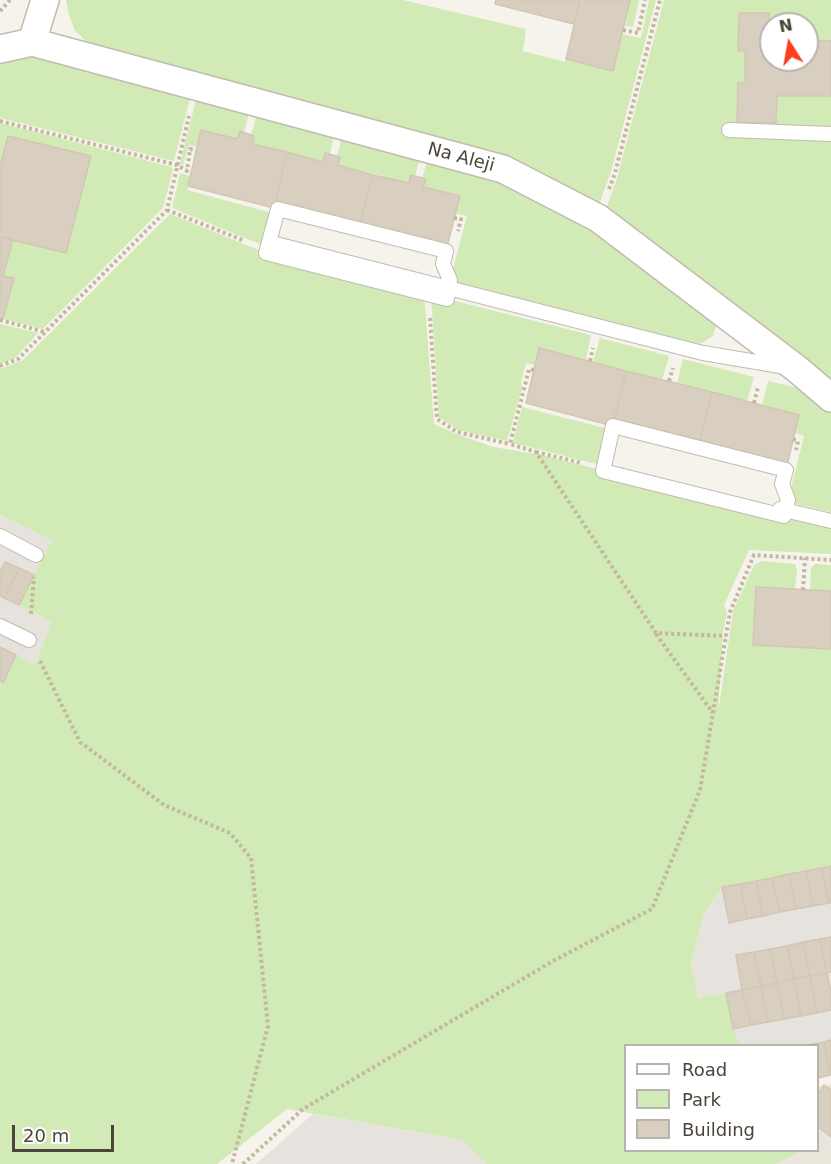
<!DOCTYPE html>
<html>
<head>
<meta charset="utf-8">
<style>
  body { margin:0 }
  #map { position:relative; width:831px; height:1164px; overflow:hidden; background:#f6f3ec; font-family:"DejaVu Sans",sans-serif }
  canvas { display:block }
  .legend { position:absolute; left:624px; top:1044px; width:195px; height:108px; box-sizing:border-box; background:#fff; border:2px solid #b7b4b0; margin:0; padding:8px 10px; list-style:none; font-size:18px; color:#4b4439 }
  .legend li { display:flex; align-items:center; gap:12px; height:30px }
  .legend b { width:30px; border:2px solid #b7b4b0 }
  .north { position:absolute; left:759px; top:12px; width:60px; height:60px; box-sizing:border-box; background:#fff; border:2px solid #b7b4b0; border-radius:50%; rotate:349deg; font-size:16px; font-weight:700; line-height:24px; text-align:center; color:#4b4439 }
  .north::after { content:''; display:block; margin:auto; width:21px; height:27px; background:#fc3f1d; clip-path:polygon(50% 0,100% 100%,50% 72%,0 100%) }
  .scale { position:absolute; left:12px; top:1125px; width:102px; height:27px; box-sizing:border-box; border:3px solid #4b4439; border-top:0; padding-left:8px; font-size:18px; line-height:21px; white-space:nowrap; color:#4b4439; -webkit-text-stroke:4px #fff; paint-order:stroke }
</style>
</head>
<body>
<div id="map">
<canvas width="831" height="1164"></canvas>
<ul class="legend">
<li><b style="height:8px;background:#fff"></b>Road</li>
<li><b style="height:16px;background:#d2eab5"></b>Park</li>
<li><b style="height:16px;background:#d8cfc1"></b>Building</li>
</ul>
<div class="north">N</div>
<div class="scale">20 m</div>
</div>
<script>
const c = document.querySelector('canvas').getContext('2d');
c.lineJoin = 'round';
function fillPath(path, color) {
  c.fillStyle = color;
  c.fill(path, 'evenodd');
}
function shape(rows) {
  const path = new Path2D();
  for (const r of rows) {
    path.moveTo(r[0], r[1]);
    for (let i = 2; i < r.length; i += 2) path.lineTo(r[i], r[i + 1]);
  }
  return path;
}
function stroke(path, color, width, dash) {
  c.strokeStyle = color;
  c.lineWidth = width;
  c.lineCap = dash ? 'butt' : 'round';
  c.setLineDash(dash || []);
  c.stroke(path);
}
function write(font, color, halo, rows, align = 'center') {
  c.font = font + ' "DejaVu Sans",sans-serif';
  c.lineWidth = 4.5;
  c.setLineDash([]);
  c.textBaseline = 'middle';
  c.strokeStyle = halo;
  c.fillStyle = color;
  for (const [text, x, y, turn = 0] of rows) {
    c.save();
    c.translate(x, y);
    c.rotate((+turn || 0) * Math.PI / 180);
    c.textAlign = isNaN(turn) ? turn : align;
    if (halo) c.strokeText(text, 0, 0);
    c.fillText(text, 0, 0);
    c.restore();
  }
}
fillPath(shape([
  [831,1084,831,1164,751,1164,744,1151,818,1150,818,1087]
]), '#eae5da');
fillPath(shape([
  [0,515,52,540,19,605,52,622,35,665,1,686,0,686],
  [831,866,831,1075,818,1078,818,1046,740,1045,733,1029,726,993,698,998,691,965,704,915,722,887],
  [313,1114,462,1140,487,1164,256,1164]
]), '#e6e2dd');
fillPath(shape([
  [66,0,403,0,526,29,523,51,565,62,566,59,613,71,622,34,641,38,649,0,656,0,611,172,598,207,91,46,75,31,69,15],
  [630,0,639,0,633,27,625,26],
  [664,0,831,0,831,385,605,212,617,178],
  [771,24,807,24,807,60,771,60],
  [23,55,38,56,191,94,174,161,0,118,0,60],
  [197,96,250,109,244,132,240,132,237,139,201,131,197,147,189,145,183,166,180,163],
  [258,111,335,131,330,154,325,154,323,162,253,144,254,136,251,135],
  [0,123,172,167,173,170,163,208,43,329,3,319,14,278,3,276,13,239,66,253,90,156,0,167],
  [343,133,421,154,415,176,411,175,409,183,338,165,340,157,337,156],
  [429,155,480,171,598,229,715,320,716,326,713,336,702,343,693,344,460,285,450,280,467,216,456,214,460,196,423,187,426,179,422,178],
  [180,173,190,176,187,190,276,214,267,247,172,208],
  [170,214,266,253,424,293,434,424,459,435,493,447,542,455,831,528,831,554,749,550,724,605,727,612,723,633,718,713,733,611,754,565,761,561,795,564,797,571,795,589,756,588,753,644,831,649,831,866,722,887,704,914,691,964,698,998,726,993,733,1029,740,1045,626,1046,626,1150,802,1151,775,1164,487,1164,462,1140,287,1109,217,1164,0,1164,0,686,1,686,16,655,35,665,52,622,19,605,52,540,0,515,0,369,23,360],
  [431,295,591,335,586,360,539,348,535,365,526,363,521,382,522,388,507,441,458,430,439,417],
  [0,324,38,333,14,359,0,364],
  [600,338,669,356,662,380,593,362],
  [683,359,754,377,747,401,677,383],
  [768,381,799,388,831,408,831,512,800,505,788,500,804,436,795,433,799,415,762,405],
  [522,407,612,430,604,466,513,443],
  [815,564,831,565,831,591,810,590,811,568]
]), '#d2eab5');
const building = shape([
  [496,0,580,0,574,24,495,4,496,0],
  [580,0,630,0,613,71,566,59,580,0],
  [739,13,769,13,769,39,771,39,771,60,807,60,807,40,831,41,831,96,777,96,776,123,737,122,738,83,745,83,745,51,738,51,739,13],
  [201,130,237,139,240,131,254,136,253,144,287,152,274,208,188,186,201,130],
  [8,136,91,156,66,253,0,237,0,167,8,136],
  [287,152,323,162,325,153,340,157,338,165,373,175,358,230,274,208,287,152],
  [373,175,409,183,411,175,426,179,423,187,460,196,446,251,358,230,373,175],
  [0,237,13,239,3,276,14,278,3,319,0,318,0,237],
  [539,348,626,371,613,426,526,403,539,348],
  [626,371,712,392,698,449,613,426,626,371],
  [712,392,799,415,786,470,698,449,712,392],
  [5,562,19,568,4,598,0,596,0,572,5,562],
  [19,568,34,575,19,605,4,598,19,568],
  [756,587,831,591,831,649,753,645,756,587],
  [0,647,16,655,3,683,0,681,0,647],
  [831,866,831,903,829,903,822,868,831,866],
  [822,868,829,903,813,906,806,871,822,868],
  [806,871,813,906,796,909,789,874,806,871],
  [789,874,796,909,780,912,772,878,789,874],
  [772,878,780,912,763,916,756,881,772,878],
  [756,881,763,916,747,919,740,884,756,881],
  [740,884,747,919,729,923,722,887,740,884],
  [831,937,831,972,827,973,820,939,831,937],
  [820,939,827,973,810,976,803,942,820,939],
  [803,942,810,976,794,979,787,946,803,942],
  [787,946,794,979,777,983,770,949,787,946],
  [770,949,777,983,761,986,754,952,770,949],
  [754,952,761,986,742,990,736,955,754,952],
  [827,973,831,992,831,1010,817,1013,810,976,827,973],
  [810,976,817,1013,801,1016,794,979,810,976],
  [794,979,801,1016,784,1019,777,983,794,979],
  [777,983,784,1019,768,1022,761,986,777,983],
  [761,986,768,1022,751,1025,742,990,761,986],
  [742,990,751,1025,733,1029,726,993,742,990],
  [831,1040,831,1075,830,1075,824,1042,831,1040],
  [824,1042,830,1075,818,1078,818,1046,808,1045,824,1042],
  [824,1085,831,1090,831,1137,818,1127,818,1094,824,1085]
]);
fillPath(building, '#d8cfc1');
stroke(building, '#d3c7b4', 1.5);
const service = shape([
  [729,130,831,134],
  [278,209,446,251,443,264,450,280,447,299,266,253,278,209],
  [272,243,703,353,786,367],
  [613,426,786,470,782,484,788,500,784,516,603,471,613,426],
  [780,509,831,521],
  [0,536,36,555],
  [0,626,29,640]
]);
const minor = shape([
  [32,42,503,169,598,218,797,369,831,398],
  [0,49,32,42,45,0]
]);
stroke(service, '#c2bbae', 16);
stroke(minor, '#c2bbae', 30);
stroke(shape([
  [0,11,10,0],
  [623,30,638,33,645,0],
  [0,121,177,165,187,171,190,149,196,150],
  [609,189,615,173,660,0],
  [167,210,245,241],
  [454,218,461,219,458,231],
  [430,318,437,419,457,432,510,444],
  [0,320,45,332],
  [590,361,593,348],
  [0,366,18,359,167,210,189,116],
  [534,370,529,369,510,444,536,452,656,633,726,636],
  [669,381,673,368],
  [754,403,758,387],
  [793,439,798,441,796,450],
  [536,452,582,463],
  [803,590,805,558],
  [31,614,34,577],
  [656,634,713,713],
  [40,661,80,742,164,805,230,833,251,858,268,1026,232,1164],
  [243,1164,303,1109,553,961,652,909,700,790,730,612,754,555,831,560]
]), '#c4b79f', 4, [3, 3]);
stroke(service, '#fff', 14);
stroke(minor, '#fff', 27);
write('18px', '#4b4439', '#fff', [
  ["Na Aleji",461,158,15]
]);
</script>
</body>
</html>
